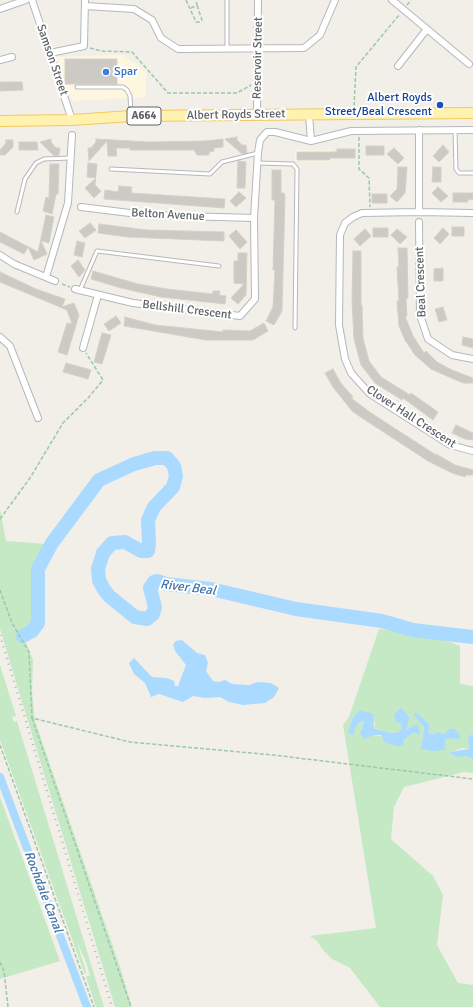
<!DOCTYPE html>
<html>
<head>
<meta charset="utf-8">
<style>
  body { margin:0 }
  canvas { display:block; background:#f1efe8 }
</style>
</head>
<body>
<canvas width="473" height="1007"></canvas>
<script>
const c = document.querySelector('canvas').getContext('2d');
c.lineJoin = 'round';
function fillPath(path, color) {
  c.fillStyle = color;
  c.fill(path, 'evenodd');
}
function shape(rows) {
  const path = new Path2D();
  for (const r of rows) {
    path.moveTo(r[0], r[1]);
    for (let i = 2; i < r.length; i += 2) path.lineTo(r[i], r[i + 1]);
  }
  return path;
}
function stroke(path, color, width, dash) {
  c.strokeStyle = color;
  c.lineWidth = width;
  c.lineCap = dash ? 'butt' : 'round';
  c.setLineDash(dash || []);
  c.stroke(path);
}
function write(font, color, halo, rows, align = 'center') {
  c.font = font + ' Signika,sans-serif';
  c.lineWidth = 4;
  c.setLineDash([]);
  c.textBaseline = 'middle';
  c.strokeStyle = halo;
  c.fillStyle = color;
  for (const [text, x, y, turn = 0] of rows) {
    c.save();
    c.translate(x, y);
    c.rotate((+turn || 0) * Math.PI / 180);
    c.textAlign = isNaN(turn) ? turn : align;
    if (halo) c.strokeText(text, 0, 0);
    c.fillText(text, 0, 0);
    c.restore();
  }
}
fillPath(shape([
  [123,55,146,71,146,97,72,101,57,57],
  [295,150,331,150,331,162,295,161]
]), '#fef7e0');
fillPath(shape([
  [0,509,6,541,46,544,35,560,32,574,32,600,35,621,33,626,22,633,33,660,32,691,35,721,120,967,132,1007,115,1007,0,629],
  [379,629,436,636,460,646,460,684,473,686,473,733,468,737,469,749,463,748,450,752,473,759,473,773,464,772,404,787,394,807,391,839,433,876,443,895,437,945,458,983,473,985,473,1007,380,1007,350,968,332,959,323,950,317,941,310,936,376,928,343,725,349,717],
  [367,712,375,723,374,729,392,733,399,732,403,728,400,723,415,732,404,740,373,735,361,729,364,721,361,721,355,727],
  [416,712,430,725,428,733,435,734,438,732,459,738,450,738,445,740,422,738,424,727],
  [0,665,16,716,12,717,14,722,17,721,104,1007,96,1007,86,977,90,975,86,962,77,942,86,972,85,975,0,740],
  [0,797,60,961,0,979]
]), '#c5e8c5');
fillPath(shape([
  [182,640,197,653,205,655,208,663,206,671,213,681,219,682,225,680,232,684,249,685,257,682,271,683,279,688,274,697,265,703,243,705,229,702,220,697,205,698,193,696,183,702,159,694,151,697,145,683,134,674,129,663,134,658,152,677,167,678,174,681,175,686,178,686,186,665,175,651,173,644,176,641],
  [401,708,409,717,407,729,417,724,420,732,419,735,415,732,409,736,404,740,403,746,397,746,385,743,381,735,373,735,365,739,360,734,364,721,361,721,355,727,354,733,352,735,348,733,353,718,360,710,373,714,374,729,392,733,399,732,402,728,400,723,396,721,394,716,397,711],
  [416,712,430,725,428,733,435,734,438,732,445,734,449,729,454,729,460,735,459,739,450,738,445,740,445,750,432,751,421,749,424,727,414,715],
  [473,733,473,759,465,756,457,757,449,752,469,749,468,737]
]), '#aadaff');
stroke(shape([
  [0,777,87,1007]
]), '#aadaff', 8);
stroke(shape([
  [23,636,32,631,38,623,38,569,52,543,99,480,134,464,155,458,167,458,174,466,176,476,173,487,154,507,148,520,149,544,148,551,141,551,125,542,112,543,103,553,98,569,99,580,103,588,109,596,135,617,147,619,153,614,155,607,150,588,154,582,157,581,166,584,211,589,296,609,382,621,413,630,473,637]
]), '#aadaff', 14);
const building = shape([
  [65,59,117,59,117,84,65,84,65,59],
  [0,82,22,82,23,90,0,91,0,82],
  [237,137,237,140,242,145,246,145,247,153,242,154,225,139,237,137],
  [51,139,51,142,56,148,60,148,59,155,54,156,40,142,51,139],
  [96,139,149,142,205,141,223,139,223,147,214,148,214,151,209,152,209,155,197,155,194,150,130,150,130,148,116,148,117,156,108,156,107,141,89,161,88,148,91,148,96,142,96,139],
  [6,140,13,140,13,147,5,155,0,155,0,150,6,143,6,140],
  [19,142,37,142,38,150,19,150,19,142],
  [443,145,449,152,439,162,433,156,443,145],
  [366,146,384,146,384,155,366,155,366,146],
  [394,148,404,158,398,164,387,154,394,148],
  [337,149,355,149,355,158,331,158,329,160,297,160,297,152,337,152,337,149],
  [238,161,246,162,245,188,237,188,238,161],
  [88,163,97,164,95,185,101,191,94,198,85,188,96,178,87,177,88,163],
  [50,164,59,164,58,194,56,194,52,214,43,211,46,197,49,198,50,164],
  [398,167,407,167,405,193,397,202,390,196,397,189,398,167],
  [433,167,441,167,441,182,432,182,433,167],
  [272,170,281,170,281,193,284,193,285,196,282,311,274,325,266,321,273,307,275,270,273,270,275,200,272,200,272,170],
  [119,186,132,187,131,193,225,199,224,208,104,199,105,190,118,192,119,186],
  [438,187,448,196,441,202,432,193,438,187],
  [239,192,246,198,236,207,230,201,239,192],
  [453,193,473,193,473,200,468,199,468,202,453,202,453,193],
  [372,194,387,194,387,203,372,203,372,194],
  [46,215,54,217,49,243,41,241,47,254,34,260,28,247,24,254,0,242,0,232,38,252,46,215],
  [90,223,96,230,85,238,79,231,90,223],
  [99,224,147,230,224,232,224,241,128,237,98,233,99,224],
  [452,227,464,227,464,236,452,236,452,227],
  [373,228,388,228,388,237,373,237,373,228],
  [443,228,449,234,440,244,434,238,443,228],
  [365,229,371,236,360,246,354,239,365,229],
  [397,229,407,237,400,244,391,235,397,229],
  [236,230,247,242,240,249,229,236,236,230],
  [77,241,85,243,82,257,74,255,77,241],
  [398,248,407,248,408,298,406,298,407,316,405,316,413,336,424,353,426,351,437,362,452,370,473,378,473,383,463,383,431,369,415,355,405,340,399,326,397,301,399,301,397,267,399,267,398,248],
  [353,251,361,251,361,305,362,305,363,338,369,361,381,377,410,395,411,393,438,412,433,420,403,398,402,400,375,383,361,365,354,339,352,301,353,251],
  [238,253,247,253,246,295,238,304,231,298,244,284,234,283,234,261,238,261,238,253],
  [78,260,85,270,79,277,71,266,78,260],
  [443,268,443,281,434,281,434,269,443,268],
  [93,271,138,284,167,289,213,294,213,291,220,291,219,295,226,296,225,304,161,297,121,288,91,279,93,271],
  [0,272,36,289,65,299,62,307,74,303,79,315,67,355,58,352,67,323,72,324,67,310,0,282,0,272],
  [443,307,447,320,439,322,435,309,443,307],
  [116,316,121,323,109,331,104,324,116,316],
  [125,317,155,325,223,332,223,330,250,331,264,323,268,331,253,340,206,340,124,326,125,317],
  [102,333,111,335,102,364,94,362,102,333],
  [463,337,473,339,473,348,462,345,463,337],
  [66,363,91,370,88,379,63,372,66,363],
  [333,369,340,382,353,397,351,398,371,413,436,455,436,454,455,465,473,470,473,475,466,475,465,477,452,473,428,461,362,418,352,411,333,387,325,373,333,369],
  [456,425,473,433,473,440,465,439,452,433,456,425]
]);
fillPath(building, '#cccac5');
stroke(building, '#d6d1c6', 1);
const lane = shape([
  [227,48,227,0],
  [77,87,123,87,127,90,130,96,131,114],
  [455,130,456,169,459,173,473,173],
  [258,163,293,164,297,169,295,328],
  [111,169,210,174,222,162,258,153],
  [17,212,25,179,36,163,44,159,71,158],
  [80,290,97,251,219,266]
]);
const street = shape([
  [32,0,72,120],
  [392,0,469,64],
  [85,6,134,9,152,20,161,38,178,49,304,48,320,35,335,0],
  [0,9,26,0],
  [50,53,84,46,85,0],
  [0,60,12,57],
  [398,66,427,29],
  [309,114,311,141],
  [257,115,258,0],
  [419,130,419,212],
  [81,207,146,215,254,218],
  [473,213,419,212,362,213,353,217,345,223,340,235,339,325,345,359,351,373,370,394,450,445,473,451],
  [419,222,420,315,428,339,452,355,473,359],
  [0,255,14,264,55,281],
  [46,277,68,203,72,135],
  [75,289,133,303,240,316,255,299,254,218,258,153,260,140,267,132,275,132,311,141,351,131,473,130],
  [0,337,10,346,38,418],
  [83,348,98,295]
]);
const primary = shape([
  [0,121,72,120,131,116,473,113]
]);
stroke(lane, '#b5b8bc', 5);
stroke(street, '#b5b8bc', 8);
stroke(primary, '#f2c960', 12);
stroke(shape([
  [186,0,196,22,199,22,202,20,197,5],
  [407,5,411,0],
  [191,8,197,5,196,0],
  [90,48,101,51,132,52,168,93,237,93,251,85],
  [354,106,356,67,399,15],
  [359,137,359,169,369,178,370,207],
  [62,284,70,287],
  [0,519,30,478,63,423,88,398,103,380,86,353],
  [0,590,12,623,29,652,32,718,130,742,273,755,473,779],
  [32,718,131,1007],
  [0,745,94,1007],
  [0,962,4,971,8,1007]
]), '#9cc7a9', 1.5, [4, 2]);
stroke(lane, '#fff', 3);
stroke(street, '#fff', 6);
stroke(primary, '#fff2af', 10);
stroke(shape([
  [0,635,112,1007]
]), '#b6b7b8', 2.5, [1, 5]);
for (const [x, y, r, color] of [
  [106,72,4,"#3f7fe0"],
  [440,105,4,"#1a4fb4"]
]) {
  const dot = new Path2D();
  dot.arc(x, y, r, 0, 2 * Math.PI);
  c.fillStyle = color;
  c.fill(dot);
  stroke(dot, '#fff', 1.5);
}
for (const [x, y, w] of [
  [144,116,34]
]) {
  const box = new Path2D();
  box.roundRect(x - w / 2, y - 9, w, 18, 3);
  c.fillStyle = '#fff';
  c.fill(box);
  stroke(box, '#5f6368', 1);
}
write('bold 11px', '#5f6368', null, [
  ["A664",144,116]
]);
write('12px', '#5f6368', '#fff', [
  ["Reservoir Street",258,58,-89],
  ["Samson Street",52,60,71],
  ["Albert Royds Street",236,115,-1],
  ["Belton Avenue",168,215,3],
  ["Beal Crescent",421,282,-92],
  ["Bellshill Crescent",187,310,7],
  ["Clover Hall Crescent",411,417,33]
]);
write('12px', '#366cbe', '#fff', [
  ["Spar",114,72]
], 'left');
write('12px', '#164399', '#fff', [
  ["Albert Royds",432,98],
  ["Street/Beal Crescent",432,112]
], 'right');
write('italic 13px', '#4174aa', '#fff', [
  ["River Beal",188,588,7],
  ["Rochdale Canal",43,892,69]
]);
</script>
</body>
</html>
